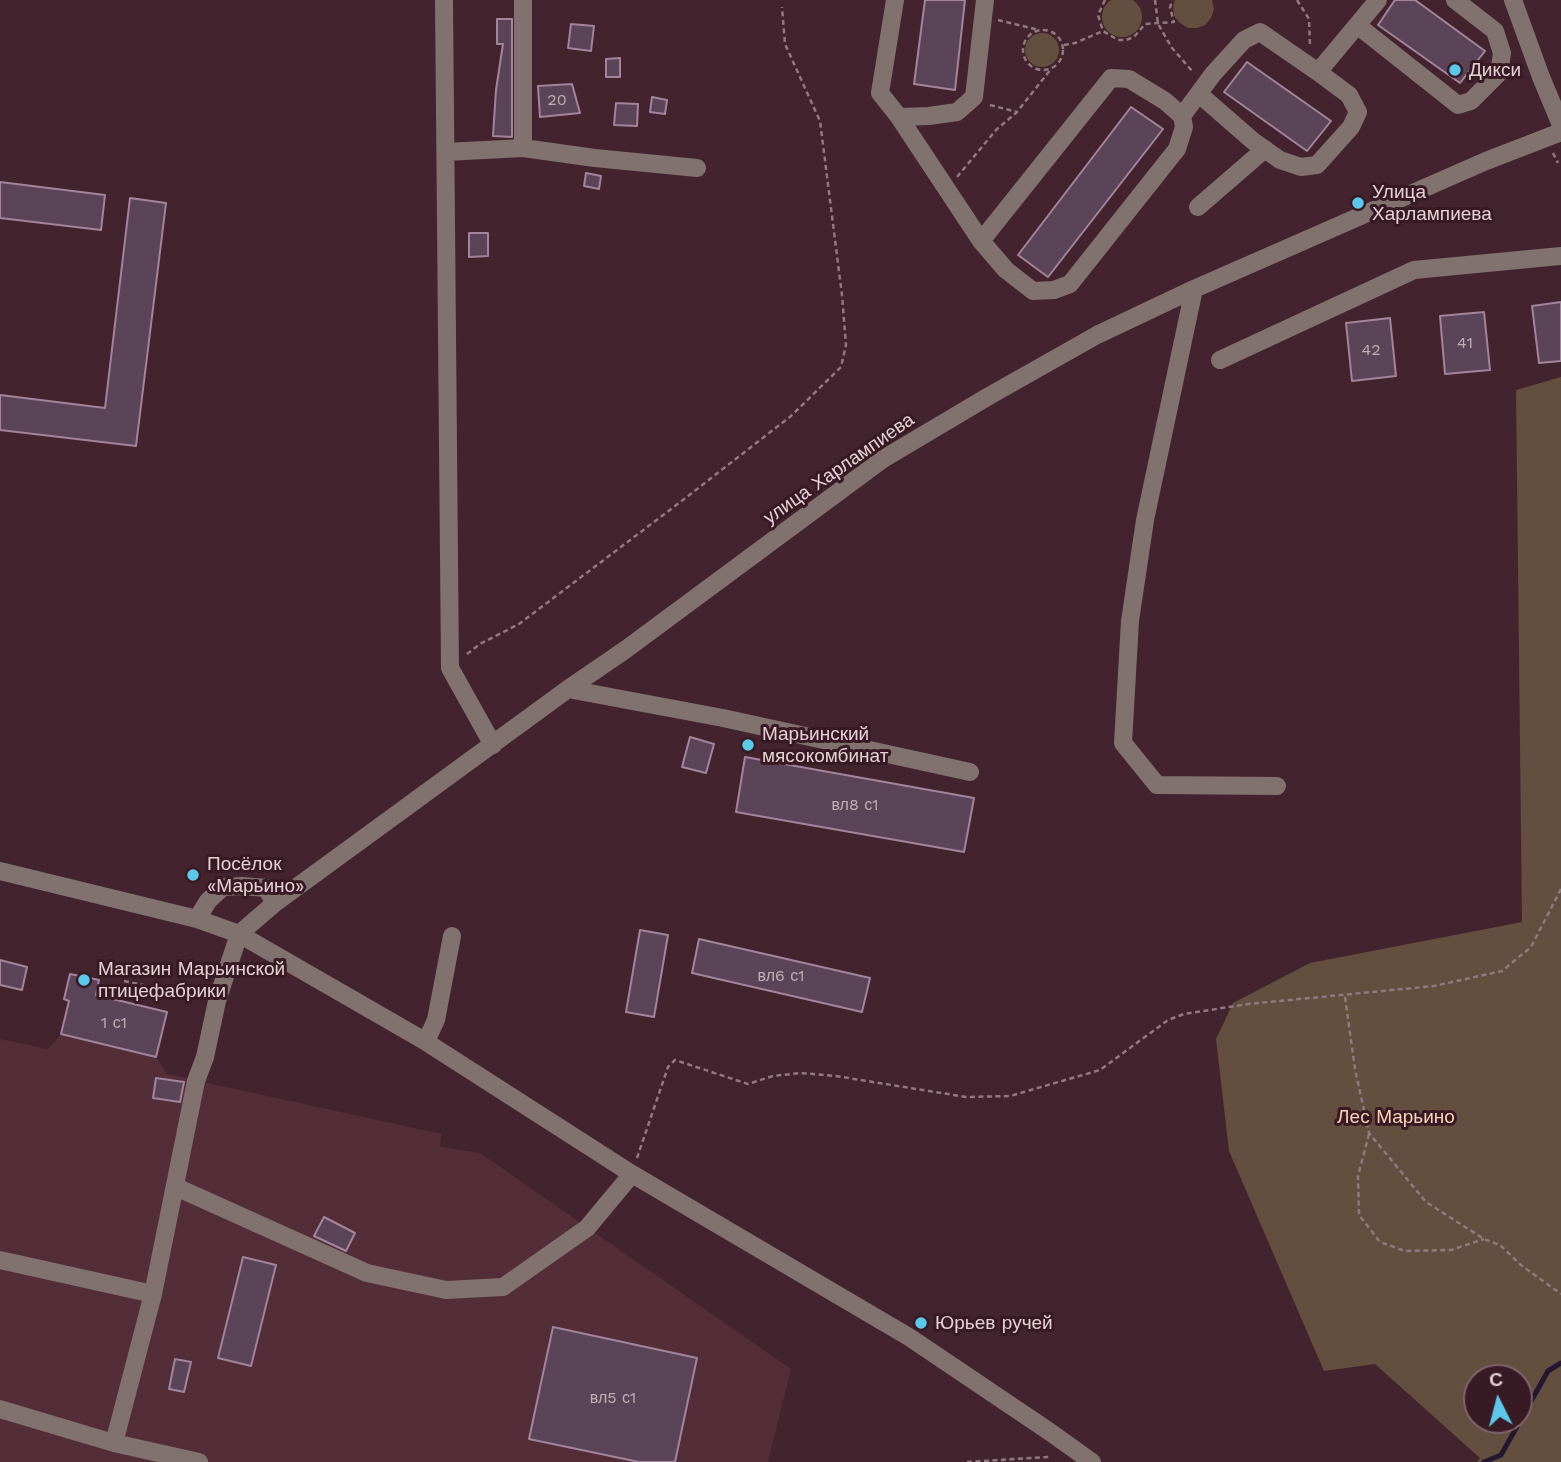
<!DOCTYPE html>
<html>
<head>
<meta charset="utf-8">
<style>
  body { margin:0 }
  #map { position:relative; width:1561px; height:1462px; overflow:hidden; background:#43242e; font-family:"Work Sans",sans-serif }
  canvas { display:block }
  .north { position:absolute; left:1463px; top:1364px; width:70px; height:70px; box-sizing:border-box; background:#381a24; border:2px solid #7d636b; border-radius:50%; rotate:354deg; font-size:19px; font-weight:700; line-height:28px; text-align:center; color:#e5d0d5 }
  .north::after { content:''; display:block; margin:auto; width:24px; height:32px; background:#5cc7e8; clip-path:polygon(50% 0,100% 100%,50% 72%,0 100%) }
</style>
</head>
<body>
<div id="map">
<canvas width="1561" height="1462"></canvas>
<div class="north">С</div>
</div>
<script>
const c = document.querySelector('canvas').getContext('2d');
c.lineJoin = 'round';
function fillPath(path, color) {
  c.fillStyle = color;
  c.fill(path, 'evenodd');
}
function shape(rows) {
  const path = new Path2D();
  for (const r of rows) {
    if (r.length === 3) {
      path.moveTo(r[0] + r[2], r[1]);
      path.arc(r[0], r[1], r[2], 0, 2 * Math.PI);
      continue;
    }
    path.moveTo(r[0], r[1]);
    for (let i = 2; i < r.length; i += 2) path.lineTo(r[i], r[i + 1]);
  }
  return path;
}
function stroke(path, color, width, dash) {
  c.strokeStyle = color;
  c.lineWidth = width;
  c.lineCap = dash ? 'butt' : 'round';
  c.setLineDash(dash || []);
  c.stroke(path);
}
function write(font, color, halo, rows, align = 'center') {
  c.font = font + ' "Work Sans",sans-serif';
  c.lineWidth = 6;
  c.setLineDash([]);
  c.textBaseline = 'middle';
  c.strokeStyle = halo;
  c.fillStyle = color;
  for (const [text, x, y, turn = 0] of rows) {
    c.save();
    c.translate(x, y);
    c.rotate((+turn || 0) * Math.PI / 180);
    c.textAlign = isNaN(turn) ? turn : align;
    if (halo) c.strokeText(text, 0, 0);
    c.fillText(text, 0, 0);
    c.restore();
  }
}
fillPath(shape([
  [70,974,99,980,96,995,167,1012,156,1057,167,1074,441,1134,440,1147,480,1153,791,1369,768,1462,0,1462,0,1039,48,1049,61,1034,69,1001,64,999]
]), '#532e39');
fillPath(shape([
  [1122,17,20],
  [1175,0,1212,0,1214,9,1211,18,1205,25,1197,28,1188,28,1180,23,1174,16,1173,7],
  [1042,50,17],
  [1561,377,1561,1462,1477,1462,1480,1458,1375,1364,1324,1371,1229,1151,1216,1039,1233,1003,1310,963,1522,922,1516,390],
  [1477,1378,1519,1378,1519,1420,1477,1420]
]), '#644e3f');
stroke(shape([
  [1484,1462,1501,1455,1548,1371,1561,1363]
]), '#23182f', 5);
const building = shape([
  [925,0,965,0,955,90,914,84,925,0],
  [1395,0,1415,0,1485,51,1460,83,1378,25,1395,0],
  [497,19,512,19,512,137,493,136,496,90,503,44,497,44,497,19],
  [571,24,594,26,591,51,568,48,571,24],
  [620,58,620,77,606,77,606,59,620,58],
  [1247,62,1331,121,1307,151,1224,92,1247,62],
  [572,84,580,113,540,117,538,86,572,84],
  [652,97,667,100,665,114,650,112,652,97],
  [616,103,638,104,637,126,614,125,616,103],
  [1131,107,1163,129,1048,277,1018,255,1131,107],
  [586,173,601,176,599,189,584,186,586,173],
  [0,182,105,195,101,230,0,218,0,182],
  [130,198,166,203,136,446,0,430,0,395,105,408,130,198],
  [469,233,488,233,488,256,469,257,469,233],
  [1561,302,1561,361,1539,363,1532,306,1561,302],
  [1484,312,1490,370,1445,374,1440,316,1484,312],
  [1390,318,1396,376,1352,381,1346,323,1390,318],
  [690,737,714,744,706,773,682,767,690,737],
  [745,757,974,798,964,852,736,812,745,757],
  [640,930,668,935,654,1017,626,1012,640,930],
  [699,939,870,978,862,1012,692,973,699,939],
  [0,960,27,967,22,990,0,985,0,960],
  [70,974,99,980,96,995,167,1012,156,1057,61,1034,69,1001,64,999,70,974],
  [156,1078,184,1082,180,1102,153,1098,156,1078],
  [324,1217,355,1233,346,1251,314,1236,324,1217],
  [243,1257,276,1265,251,1366,218,1358,243,1257],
  [553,1327,697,1358,675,1462,639,1462,529,1439,553,1327],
  [175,1359,191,1362,184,1392,169,1389,175,1359]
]);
fillPath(building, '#5b4457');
stroke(building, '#a2849c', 2);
stroke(shape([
  [1105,0,1098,15,1103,31,1118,40,1126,40,1134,37,1145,24,1174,22,1170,8,1172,0],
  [1155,0,1158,24,1172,48,1193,72],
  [1297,0,1309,19,1310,47],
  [998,20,1039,30],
  [1043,50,20],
  [1064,45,1075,43,1103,31],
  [990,105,1017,112],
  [1553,153,1558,163],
  [957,177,996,130,1017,112,1051,69],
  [467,654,480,644,519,624,679,503,791,416,841,367,846,345,842,295,820,121,785,44,782,7],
  [124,981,200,997],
  [1345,997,1355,1069,1369,1133,1426,1202,1484,1239,1500,1245,1521,1265,1561,1294],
  [1369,1134,1358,1176,1359,1215,1380,1242,1405,1251,1451,1250,1484,1239],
  [637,1158,668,1067,675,1060,748,1084,773,1076,800,1073,836,1076,966,1097,1010,1096,1100,1070,1168,1020,1184,1014,1248,1004,1434,986,1502,971,1531,947,1561,889],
  [967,1462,1047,1457,1050,1454]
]), '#92787f', 2.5, [5, 3.5]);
stroke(shape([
  [444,0,450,668,493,745],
  [895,0,880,93,899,117,981,241,1006,270,1033,291,1054,290,1070,284,1177,149,1184,127,1182,116,1213,74,1244,40,1260,32,1318,72],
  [1513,0,1541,77,1561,125],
  [1357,25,1458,105,1471,101,1499,73,1502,53,1495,31,1455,0],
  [1199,94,1253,141,1280,160,1301,167,1317,165,1351,127,1358,112,1349,95,1318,72,1378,0],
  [899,117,929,116,957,112,974,97,985,0],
  [523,148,523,0],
  [446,152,523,148,595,158,697,168],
  [1198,207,1265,149],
  [981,241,1111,78,1129,79,1165,101,1182,116],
  [1194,289,1145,520,1130,621,1123,743,1157,785,1277,786],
  [1220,360,1414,270,1561,256],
  [568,689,723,718,970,772],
  [0,871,197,919,239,934,423,1040,632,1174,909,1337,1050,1432,1092,1462],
  [197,919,208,901,223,887,242,886,266,888,275,903],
  [423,1040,428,1037,436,1020,452,936],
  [176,1187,367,1273,446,1290,503,1287,587,1228,632,1174],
  [0,1260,153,1294],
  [0,1409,114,1443,199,1462],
  [114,1443,153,1294,196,1081,205,1057,217,1001,239,934,275,903,568,689,625,650,883,459,989,396,1097,335,1194,289,1486,161,1561,132]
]), '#81716f', 18);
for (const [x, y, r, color] of [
  [1455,70,7,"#5cc7e8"],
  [1358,203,7,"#5cc7e8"],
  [748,745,7,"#5cc7e8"],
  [193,875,7,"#5cc7e8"],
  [84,980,7,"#5cc7e8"],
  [921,1323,7,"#5cc7e8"]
]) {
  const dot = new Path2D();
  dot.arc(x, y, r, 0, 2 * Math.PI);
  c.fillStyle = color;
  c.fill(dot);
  stroke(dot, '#381a24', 2.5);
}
write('16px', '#c2adb6', null, [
  ["20",557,100],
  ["41",1465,343],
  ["42",1371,350],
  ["вл8 с1",855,805],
  ["вл6 с1",781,976],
  ["1 с1",114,1023],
  ["вл5 с1",613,1398]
]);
write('19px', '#e5d0d5', '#381a24', [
  ["Дикси",1469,70],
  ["Улица",1372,192],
  ["Харлампиева",1372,214],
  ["Марьинский",762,734],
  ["мясокомбинат",762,756],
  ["Посёлок",207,864],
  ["«Марьино»",207,886],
  ["Магазин Марьинской",98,969],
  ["птицефабрики",98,991],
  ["Юрьев ручей",935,1323]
], 'left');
write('19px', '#e5d0d5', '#381a24', [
  ["улица Харлампиева",839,469,-35]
]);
write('19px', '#fad2b6', '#381a24', [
  ["Лес Марьино",1396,1117]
]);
</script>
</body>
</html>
